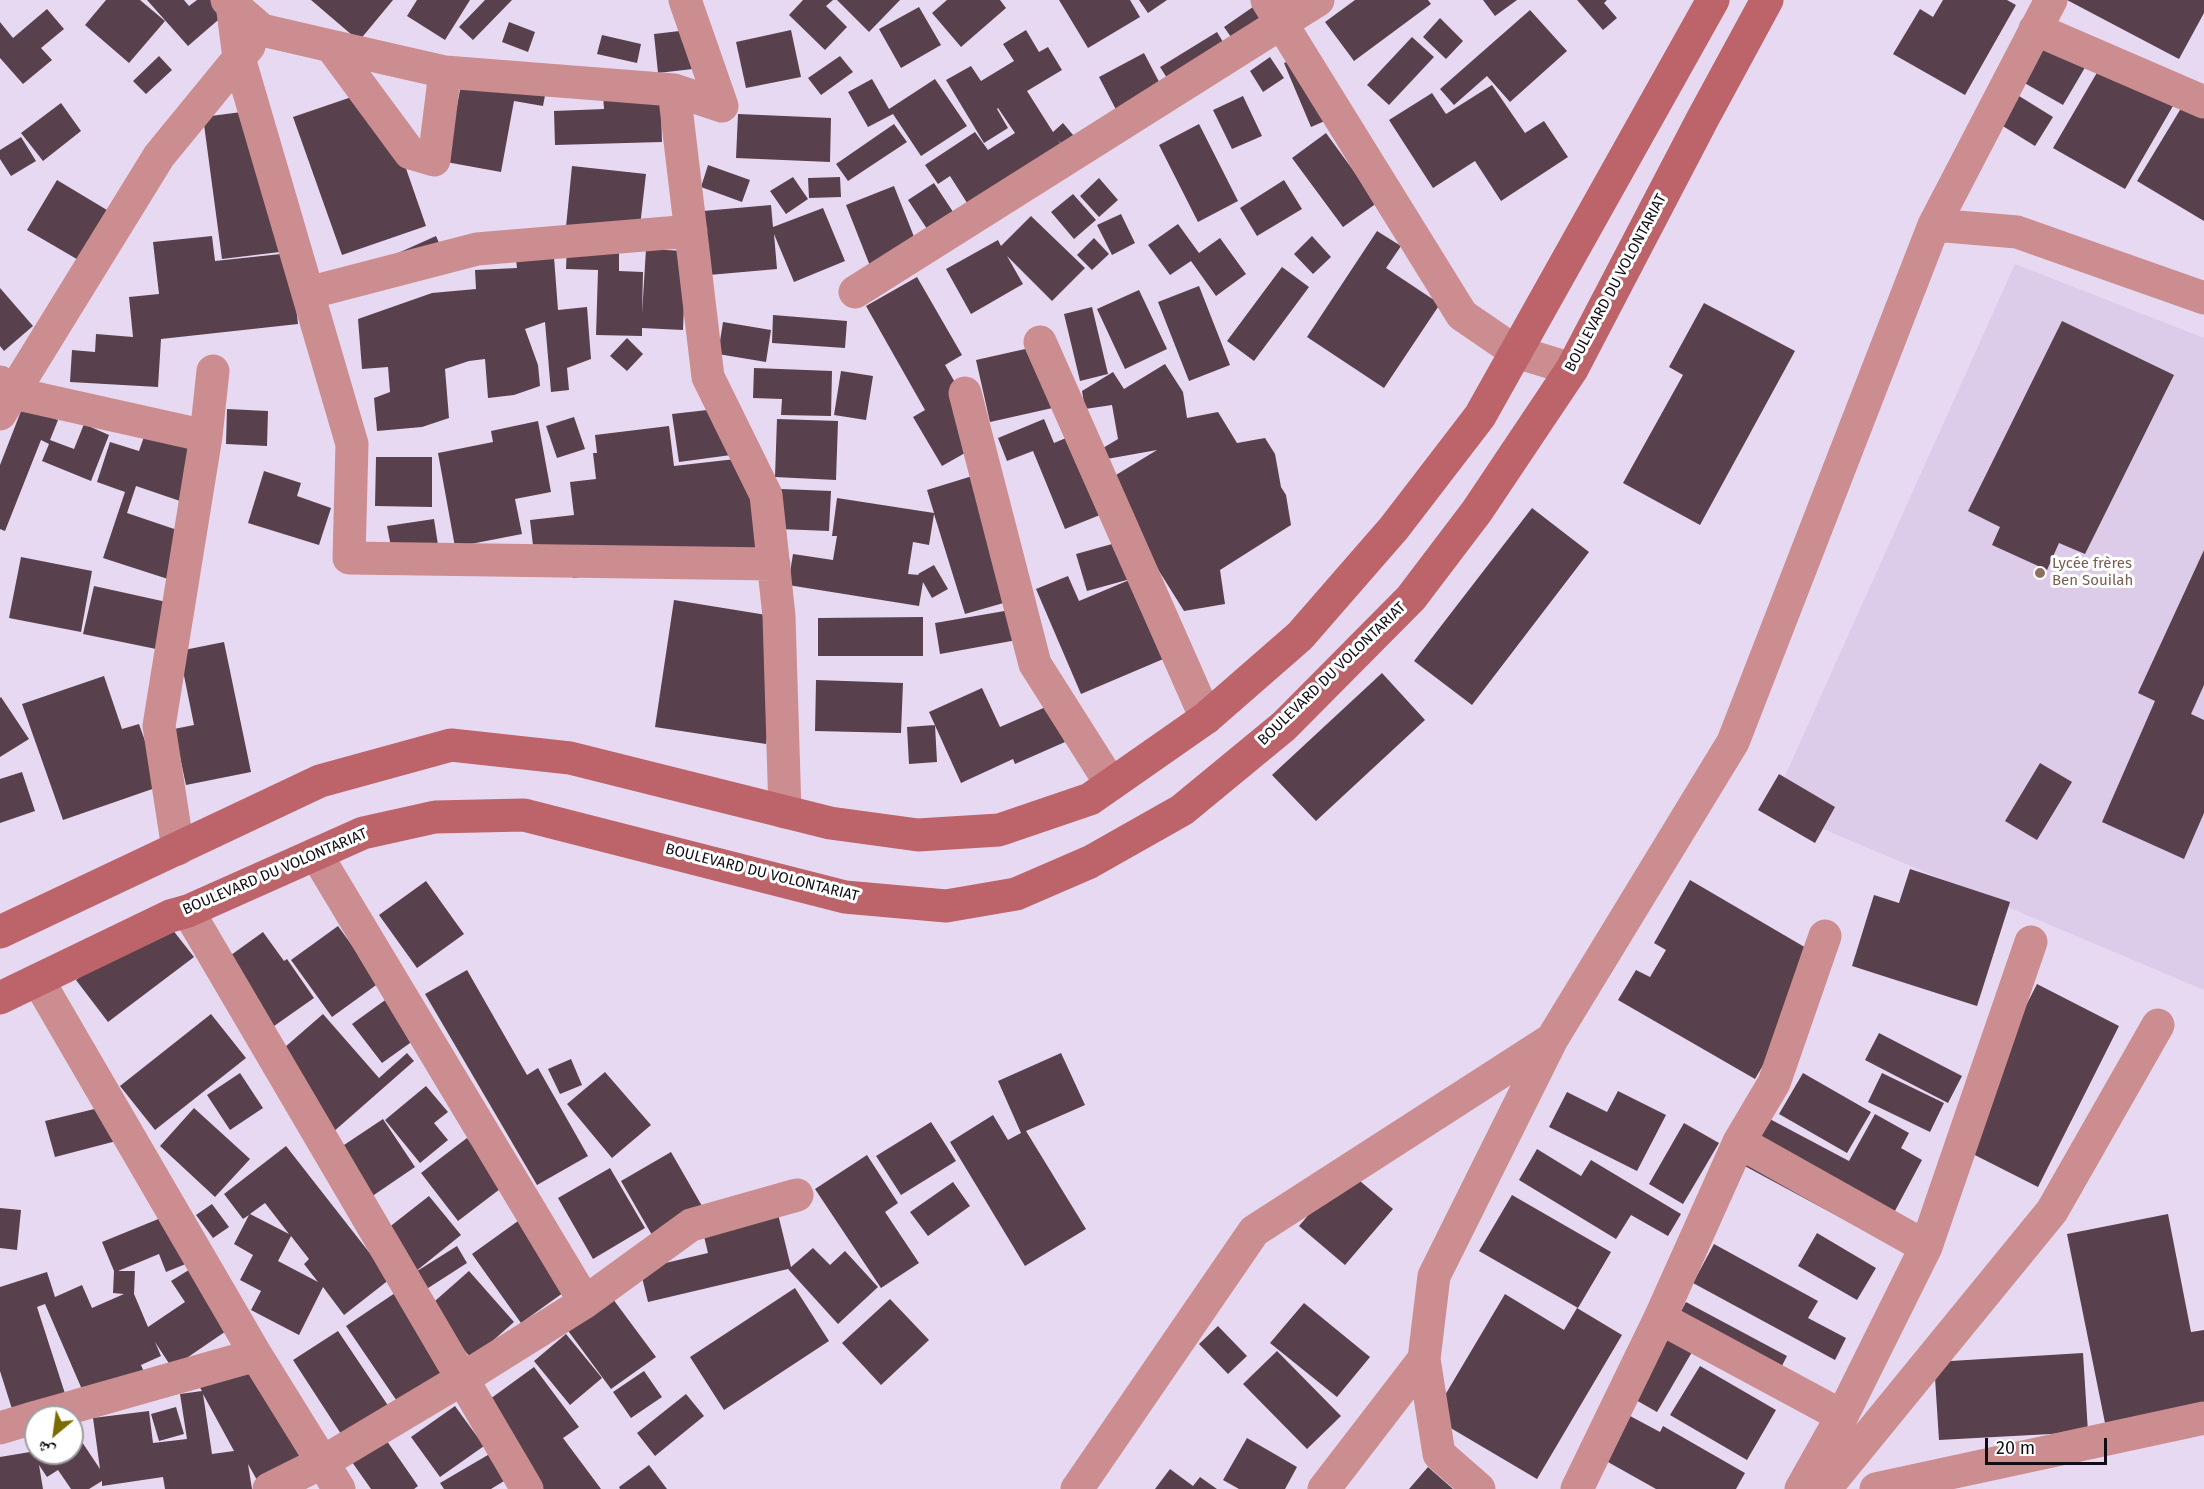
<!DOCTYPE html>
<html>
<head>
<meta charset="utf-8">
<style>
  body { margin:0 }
  #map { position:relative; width:2204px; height:1489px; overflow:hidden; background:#e8d9f2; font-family:"Fira Sans","Noto Naskh Arabic",sans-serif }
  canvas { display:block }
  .north { position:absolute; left:24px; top:1405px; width:60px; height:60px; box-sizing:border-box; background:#fff; border:2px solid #a09ea1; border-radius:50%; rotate:209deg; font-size:16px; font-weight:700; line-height:24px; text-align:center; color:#120d15 }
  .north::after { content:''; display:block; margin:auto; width:21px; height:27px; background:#7b6b03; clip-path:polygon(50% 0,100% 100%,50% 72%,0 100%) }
  .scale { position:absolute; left:1985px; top:1438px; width:122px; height:27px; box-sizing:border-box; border:3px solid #120d15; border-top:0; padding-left:8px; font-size:18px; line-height:21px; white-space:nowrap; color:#120d15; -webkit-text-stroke:4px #fff; paint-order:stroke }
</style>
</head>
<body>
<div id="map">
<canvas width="2204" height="1489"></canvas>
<div class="north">ش</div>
<div class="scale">20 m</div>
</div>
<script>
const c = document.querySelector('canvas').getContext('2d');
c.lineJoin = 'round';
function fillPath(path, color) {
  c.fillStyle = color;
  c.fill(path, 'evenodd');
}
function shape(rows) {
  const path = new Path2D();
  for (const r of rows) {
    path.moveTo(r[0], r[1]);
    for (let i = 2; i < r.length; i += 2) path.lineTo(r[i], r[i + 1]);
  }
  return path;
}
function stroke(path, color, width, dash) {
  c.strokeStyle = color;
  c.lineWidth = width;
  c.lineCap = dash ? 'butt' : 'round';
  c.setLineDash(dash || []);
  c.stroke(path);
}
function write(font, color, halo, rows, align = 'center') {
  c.font = font + ' "Fira Sans",sans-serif';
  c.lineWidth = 6;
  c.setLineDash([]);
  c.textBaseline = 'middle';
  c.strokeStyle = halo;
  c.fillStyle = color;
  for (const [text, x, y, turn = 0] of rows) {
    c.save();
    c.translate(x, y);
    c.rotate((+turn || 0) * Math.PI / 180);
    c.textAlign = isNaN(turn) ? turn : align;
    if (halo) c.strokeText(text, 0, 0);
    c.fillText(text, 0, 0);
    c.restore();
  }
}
fillPath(shape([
  [2015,264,2204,338,2204,990,1771,807]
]), '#ddcbea');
fillPath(shape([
  [106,0,140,0,165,21,129,63,85,25],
  [147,0,184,0,189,6,197,0,225,0,232,8,188,46],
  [311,0,393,0,359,41],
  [417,0,470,0,445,40,407,16],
  [485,0,512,0,473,40,459,27],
  [803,0,833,0,826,6,847,27,825,50,789,15],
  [837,0,900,0,869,32],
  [947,0,1000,0,1006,8,961,47,932,13],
  [1059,0,1130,0,1140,17,1088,48],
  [1139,0,1167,0,1148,13],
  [1263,0,1274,0,1247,60,1224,27],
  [1355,0,1428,0,1431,4,1354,61,1325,22],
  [1483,0,1517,0,1495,16],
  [1577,0,1607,0,1604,3,1617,18,1603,30],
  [1943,0,2007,0,2016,5,1965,95,1893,54,1920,9,1933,17],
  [2067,0,2204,0,2204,13,2179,59],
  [919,7,941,45,901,68,879,29],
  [47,9,64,29,41,48,52,60,23,84,0,58,0,22,13,38],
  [1530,10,1567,51,1510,102,1487,76,1454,105,1440,89],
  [1440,18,1463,41,1446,59,1423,37],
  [509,22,535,32,528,52,502,42],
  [705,28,710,67,658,73,654,34],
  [791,30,801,77,746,88,736,42],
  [1026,30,1039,52,1048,47,1062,70,1027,91,1053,132,1063,123,1084,148,1073,158,1058,140,1069,157,976,217,950,176,938,184,925,165,975,132,988,150,1015,133,998,108,997,109,1008,128,984,143,946,80,971,66,981,81,1014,61,1003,44],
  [2042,31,2090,59,2063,105,2014,77],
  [1217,32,1237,65,1181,100,1160,67],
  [602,35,641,44,637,63,597,54],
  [1412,37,1434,57,1389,105,1367,85],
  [1316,50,1343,113,1311,127,1284,63],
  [1144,53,1168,99,1123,123,1099,77],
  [159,56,172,70,146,94,133,81],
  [840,56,853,72,821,95,808,78],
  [1270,57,1284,78,1263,92,1250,71],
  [2102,64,2173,106,2125,189,2053,148],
  [660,79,662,142,555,145,554,111,604,109,602,80],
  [872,79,889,109,935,79,967,126,921,156,893,114,868,127,848,92],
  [462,80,547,85,543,106,514,101,501,172,446,162],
  [1492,85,1525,133,1544,121,1568,157,1501,201,1475,161,1433,188,1389,120,1432,93,1446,114],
  [378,88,426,226,342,255,293,117],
  [2011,91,2053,117,2035,146,1993,120],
  [1243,96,1262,136,1232,149,1213,110],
  [61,103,81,131,43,161,21,133],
  [2183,105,2204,118,2204,221,2137,181],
  [257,110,288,251,222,259,203,117],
  [738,114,831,118,830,162,736,158],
  [894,124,907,142,848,181,836,164],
  [1199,124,1238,201,1198,222,1159,145],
  [1326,133,1377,203,1343,227,1292,158],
  [21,137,36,161,11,176,0,159,0,150],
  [708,165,750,180,742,202,701,187],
  [572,166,646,174,639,235,566,227],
  [793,177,808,199,786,214,770,191],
  [840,177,841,197,809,198,808,178],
  [1099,178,1118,200,1099,217,1080,196],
  [57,180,117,216,87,265,27,230],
  [1284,180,1302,209,1257,236,1240,208],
  [934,183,965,230,939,247,908,200],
  [894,186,922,257,874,276,846,205],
  [1073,194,1096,220,1074,239,1051,212],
  [771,205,773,227,823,208,845,261,794,282,774,234,777,269,709,275,703,211],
  [1121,214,1135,243,1112,255,1097,225],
  [1031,216,1085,268,1052,301,1007,256,1023,284,971,314,946,269,998,240,1001,246],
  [1178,224,1199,253,1220,238,1246,274,1216,296,1191,261,1170,275,1148,245],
  [1377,231,1401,246,1386,268,1440,304,1384,388,1307,337],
  [212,236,215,261,290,253,298,324,161,339,158,387,70,382,72,350,95,352,96,334,133,337,129,297,159,294,153,242],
  [436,236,444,254,398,253],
  [1312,236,1331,257,1313,274,1294,254],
  [1094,238,1109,254,1092,270,1077,255],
  [567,243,619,245,619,271,643,272,642,314,646,249,686,251,683,330,642,328,642,336,596,335,598,270,566,269],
  [515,251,554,257,558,310,587,307,591,359,567,368,569,390,551,392,545,322,525,329,538,365,540,386,514,395,488,398,485,359,469,361,445,369,449,418,422,427,377,431,374,398,390,392,388,367,362,369,358,319,432,293,476,289,475,270,517,268],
  [1282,267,1309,287,1254,361,1227,341],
  [917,277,962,355,945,365,988,440,942,466,913,417,925,410,866,306],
  [1199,286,1230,365,1189,381,1158,302],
  [0,288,33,326,4,351,0,346],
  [1139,290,1167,349,1125,369,1097,309],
  [1704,303,1795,351,1700,525,1623,483,1683,375,1669,367],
  [1092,307,1108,374,1080,381,1064,314],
  [773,315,847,321,845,348,772,343],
  [2062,321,2174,375,2085,554,2059,543,2047,570,1992,545,2000,527,1968,511],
  [723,322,771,330,766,362,718,354],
  [627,338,643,354,627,371,610,356],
  [1043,345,1057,407,990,422,976,360],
  [1165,364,1183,392,1187,418,1218,412,1237,443,1265,438,1275,454,1281,487,1286,495,1291,525,1220,570,1225,604,1184,611,1131,526,1111,478,1157,450,1090,462,1110,511,1065,529,1033,451,1007,461,998,438,1044,419,1054,443,1078,433,1088,457,1118,439,1112,405,1085,409,1082,391,1113,372,1124,389],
  [754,368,832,371,831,416,781,415,782,399,753,398],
  [841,371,873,376,866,420,834,415],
  [23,406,58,420,50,440,74,449,84,424,109,435,91,481,42,461,49,444,41,440,5,531,0,529,0,465],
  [725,408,731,455,679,462,672,414],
  [227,409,268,411,267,446,226,444],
  [574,417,585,449,557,458,546,426],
  [777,419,838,421,836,480,775,477],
  [538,421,551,492,515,499,522,534,455,547,438,453,493,442,491,431],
  [669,426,674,466,753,457,765,553,573,578,569,550,534,554,530,520,574,515,570,482,596,479,593,453,597,453,595,435],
  [146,431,200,449,183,502,136,486,127,513,189,534,174,581,103,558,125,492,97,482,110,442,139,451],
  [376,457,432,457,432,507,375,506],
  [264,471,301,483,297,496,331,508,319,545,248,523],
  [982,473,1021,598,965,614,934,514,929,545,913,542,908,574,919,575,918,574,934,565,948,589,932,598,923,582,919,606,788,585,793,554,833,560,837,536,832,536,837,498,934,513,927,490],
  [781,489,831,491,829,531,779,529],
  [1532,508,1589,552,1472,705,1414,661],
  [434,519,438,545,392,552,387,526],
  [1130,539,1168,657,1081,694,1036,589,1068,576,1079,601,1134,578,1087,591,1076,554],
  [2204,550,2204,685,2191,714,2204,720,2204,813,2184,859,2102,822,2155,701,2138,693],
  [21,557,92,571,81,632,9,618],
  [94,586,171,603,161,650,83,634],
  [674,600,785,618,766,744,655,727],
  [1022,608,1028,638,940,654,935,623],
  [923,617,923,656,818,656,818,618],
  [224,642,251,772,186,785,174,729,194,725,179,651],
  [1382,673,1425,720,1316,821,1272,775],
  [104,676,122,729,139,724,161,786,63,820,22,704],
  [816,680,903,683,901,733,815,731],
  [982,688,1000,727,1048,706,1065,742,1015,764,1013,759,961,783,929,712],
  [1,697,29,739,0,757,0,698],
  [935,725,937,762,909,764,907,727],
  [2040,763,2072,782,2037,840,2005,821],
  [22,772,35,811,0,823,0,779],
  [1779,774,1835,807,1815,843,1758,810],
  [1910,869,2010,902,1977,1006,1852,966,1874,895,1899,903],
  [1690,880,1825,959,1755,1079,1618,1000,1636,970,1650,977,1666,950,1654,943],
  [426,881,464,934,417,968,379,915],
  [161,915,194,957,108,1022,76,980],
  [338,926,379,983,332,1017,291,960],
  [263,932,284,961,287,959,314,998,267,1031,220,963],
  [467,970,527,1075,538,1068,588,1156,537,1185,425,994],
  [2037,984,2119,1026,2038,1187,1955,1145],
  [388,998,417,1038,382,1063,352,1024],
  [211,1014,246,1058,155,1130,120,1086],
  [323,1014,379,1078,407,1053,414,1061,332,1133,269,1061],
  [1879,1033,1962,1076,1948,1103,1865,1060],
  [1061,1053,1085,1105,1026,1131,1086,1229,1025,1266,950,1142,993,1115,1008,1140,1021,1133,998,1081],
  [571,1059,582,1085,560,1094,548,1069],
  [605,1072,651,1125,612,1158,567,1104],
  [240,1073,263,1108,230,1130,207,1095],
  [1803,1073,1871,1112,1847,1153,1779,1114],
  [1882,1073,1944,1103,1930,1132,1868,1102],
  [426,1086,448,1112,434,1123,448,1140,420,1163,385,1120],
  [1618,1091,1666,1115,1637,1171,1549,1127,1567,1092,1607,1112],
  [115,1104,124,1139,55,1157,45,1121],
  [194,1108,250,1159,215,1197,160,1146],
  [1875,1114,1909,1133,1901,1148,1922,1160,1880,1239,1741,1164,1766,1117,1849,1161],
  [383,1119,415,1167,368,1199,335,1151],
  [931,1122,956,1161,901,1195,876,1156],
  [1684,1123,1719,1143,1683,1204,1649,1184],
  [467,1138,504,1186,458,1221,421,1173],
  [286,1146,390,1279,344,1315,323,1287,299,1335,251,1310,261,1291,240,1280,253,1255,234,1244,249,1215,243,1219,224,1194],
  [265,1203,289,1234,250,1214],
  [291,1236,309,1259,304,1264,318,1282,278,1261],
  [1537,1149,1581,1176,1591,1160,1681,1214,1668,1236,1631,1215,1616,1239,1519,1180],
  [671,1152,702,1206,652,1235,621,1181],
  [867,1155,898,1203,885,1212,919,1263,881,1288,815,1189],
  [610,1168,645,1228,593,1259,558,1198],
  [1347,1170,1393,1209,1345,1265,1299,1226],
  [953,1182,970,1206,928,1236,910,1212],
  [1512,1195,1611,1252,1578,1308,1479,1251],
  [429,1196,461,1235,415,1272,383,1232],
  [212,1204,229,1227,213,1238,196,1215],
  [0,1208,21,1210,17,1250,0,1248],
  [777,1210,791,1267,813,1248,830,1265,845,1251,878,1287,838,1324,788,1269,648,1302,640,1269,708,1253,702,1228],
  [173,1213,193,1261,166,1272,159,1254,118,1271,135,1271,134,1294,148,1327,185,1302,171,1281,192,1268,232,1327,172,1368,155,1342,161,1356,141,1365,153,1393,87,1401,45,1304,37,1307,71,1412,18,1428,0,1371,0,1287,47,1272,55,1297,82,1285,92,1308,124,1294,113,1293,114,1271,102,1242],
  [2168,1214,2191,1332,2204,1330,2204,1404,2105,1423,2067,1234],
  [525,1216,574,1285,521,1323,472,1254],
  [1817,1233,1876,1268,1857,1300,1798,1266],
  [1714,1244,1818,1301,1808,1318,1846,1338,1835,1360,1693,1283],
  [457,1246,467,1263,425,1290,414,1273],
  [469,1271,514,1322,472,1359,427,1308],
  [795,1288,829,1341,724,1410,690,1357],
  [395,1293,452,1377,403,1410,346,1326],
  [1505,1294,1564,1330,1577,1308,1622,1335,1537,1479,1432,1417],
  [610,1295,656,1357,611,1389,566,1328],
  [890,1299,929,1340,881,1385,842,1343],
  [1686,1302,1787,1356,1769,1391,1667,1337],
  [1304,1303,1370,1357,1337,1397,1270,1343],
  [1218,1326,1247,1356,1228,1374,1199,1344],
  [338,1331,389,1407,343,1437,293,1360],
  [1656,1331,1692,1352,1657,1412,1620,1391],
  [566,1334,602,1378,570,1405,534,1361],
  [263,1343,323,1462,262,1489,248,1464,252,1489,165,1489,163,1477,102,1486,102,1481,89,1489,71,1489,58,1470,47,1477,39,1465,43,1489,0,1489,0,1457,30,1452,28,1449,36,1444,36,1453,72,1453,72,1427,100,1469,93,1418,149,1411,153,1443,187,1439,180,1394,202,1391,195,1379],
  [203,1394,234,1451,212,1454],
  [1277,1351,1341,1416,1307,1449,1243,1384],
  [2083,1353,2088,1432,1939,1440,1934,1362],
  [1700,1366,1776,1410,1747,1460,1670,1415],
  [534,1367,579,1427,563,1438,601,1489,539,1489,479,1407],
  [644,1371,662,1397,631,1418,613,1392],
  [686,1394,704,1416,655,1456,637,1433],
  [455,1406,484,1446,440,1477,411,1437],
  [176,1407,184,1434,159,1441,151,1414],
  [1617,1409,1660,1432,1663,1426,1745,1473,1736,1489,1656,1489,1592,1453],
  [380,1431,418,1486,414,1489,371,1489,347,1455],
  [1247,1438,1297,1467,1285,1489,1239,1489,1223,1480],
  [493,1452,509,1478,491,1489,444,1489,440,1483],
  [649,1465,667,1489,620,1489,619,1487],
  [1428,1467,1453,1489,1409,1489],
  [1170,1469,1193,1486,1200,1477,1217,1489,1155,1489]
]), '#58414d');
stroke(shape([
  [227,0,262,30,331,46,445,72,434,160,410,153,331,46],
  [1267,0,1462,315,1516,352,1572,369],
  [232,4,239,58,352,444,349,558,774,564],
  [2035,29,2204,102],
  [445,72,674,90,722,106,685,0],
  [674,90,708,377,766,495,779,616,785,812],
  [1934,225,2051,0],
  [855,292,1318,0],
  [308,293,477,249,691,231],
  [1040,342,1206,718],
  [0,382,13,393,206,436],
  [965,393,1035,664,1111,784],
  [0,414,159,156,249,46],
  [178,849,159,726,206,436,213,371],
  [316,854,585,1302],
  [188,911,527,1489],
  [38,980,256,1355,339,1489],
  [1739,1142,1926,1247],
  [1660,1318,1842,1416],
  [37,1417,256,1355],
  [0,1428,36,1417],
  [269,1489,323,1462,462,1379,585,1302,691,1225,797,1195],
  [1077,1489,1254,1231,1552,1039,1733,742,1934,225,2017,232,2204,298],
  [1324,1489,1424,1359],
  [1479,1489,1439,1454,1424,1359,1434,1276,1551,1041],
  [1577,1489,1660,1318,1739,1142,1774,1083,1825,936],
  [1801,1489,1842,1416,1926,1247,2031,942],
  [1825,1489,2052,1211,2158,1025],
  [1876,1489,2204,1418]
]), '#cc8d90', 33);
stroke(shape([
  [0,932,320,781,451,745,570,758,830,823,918,835,999,830,1090,799,1206,718,1300,636,1394,528,1480,416,1713,0],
  [0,998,170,916,188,911,363,833,435,817,524,815,845,897,946,906,1016,894,1090,862,1182,810,1284,726,1411,598,1477,511,1572,369,1703,118,1767,0]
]), '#bd636a', 33);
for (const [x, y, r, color] of [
  [2040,573,6,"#8d6e63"]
]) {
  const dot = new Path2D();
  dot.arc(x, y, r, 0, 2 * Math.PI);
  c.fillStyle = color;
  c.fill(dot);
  stroke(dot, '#fff', 2);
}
write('15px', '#120d15', '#fff', [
  ["BOULEVARD DU VOLONTARIAT",1616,283,-62],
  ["BOULEVARD DU VOLONTARIAT",1332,674,-44],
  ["BOULEVARD DU VOLONTARIAT",275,872,-23],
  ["BOULEVARD DU VOLONTARIAT",762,873,14]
]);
write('15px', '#785e54', '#fff', [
  ["Lycée frères",2052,564],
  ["Ben Souilah",2052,581]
], 'left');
</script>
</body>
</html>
